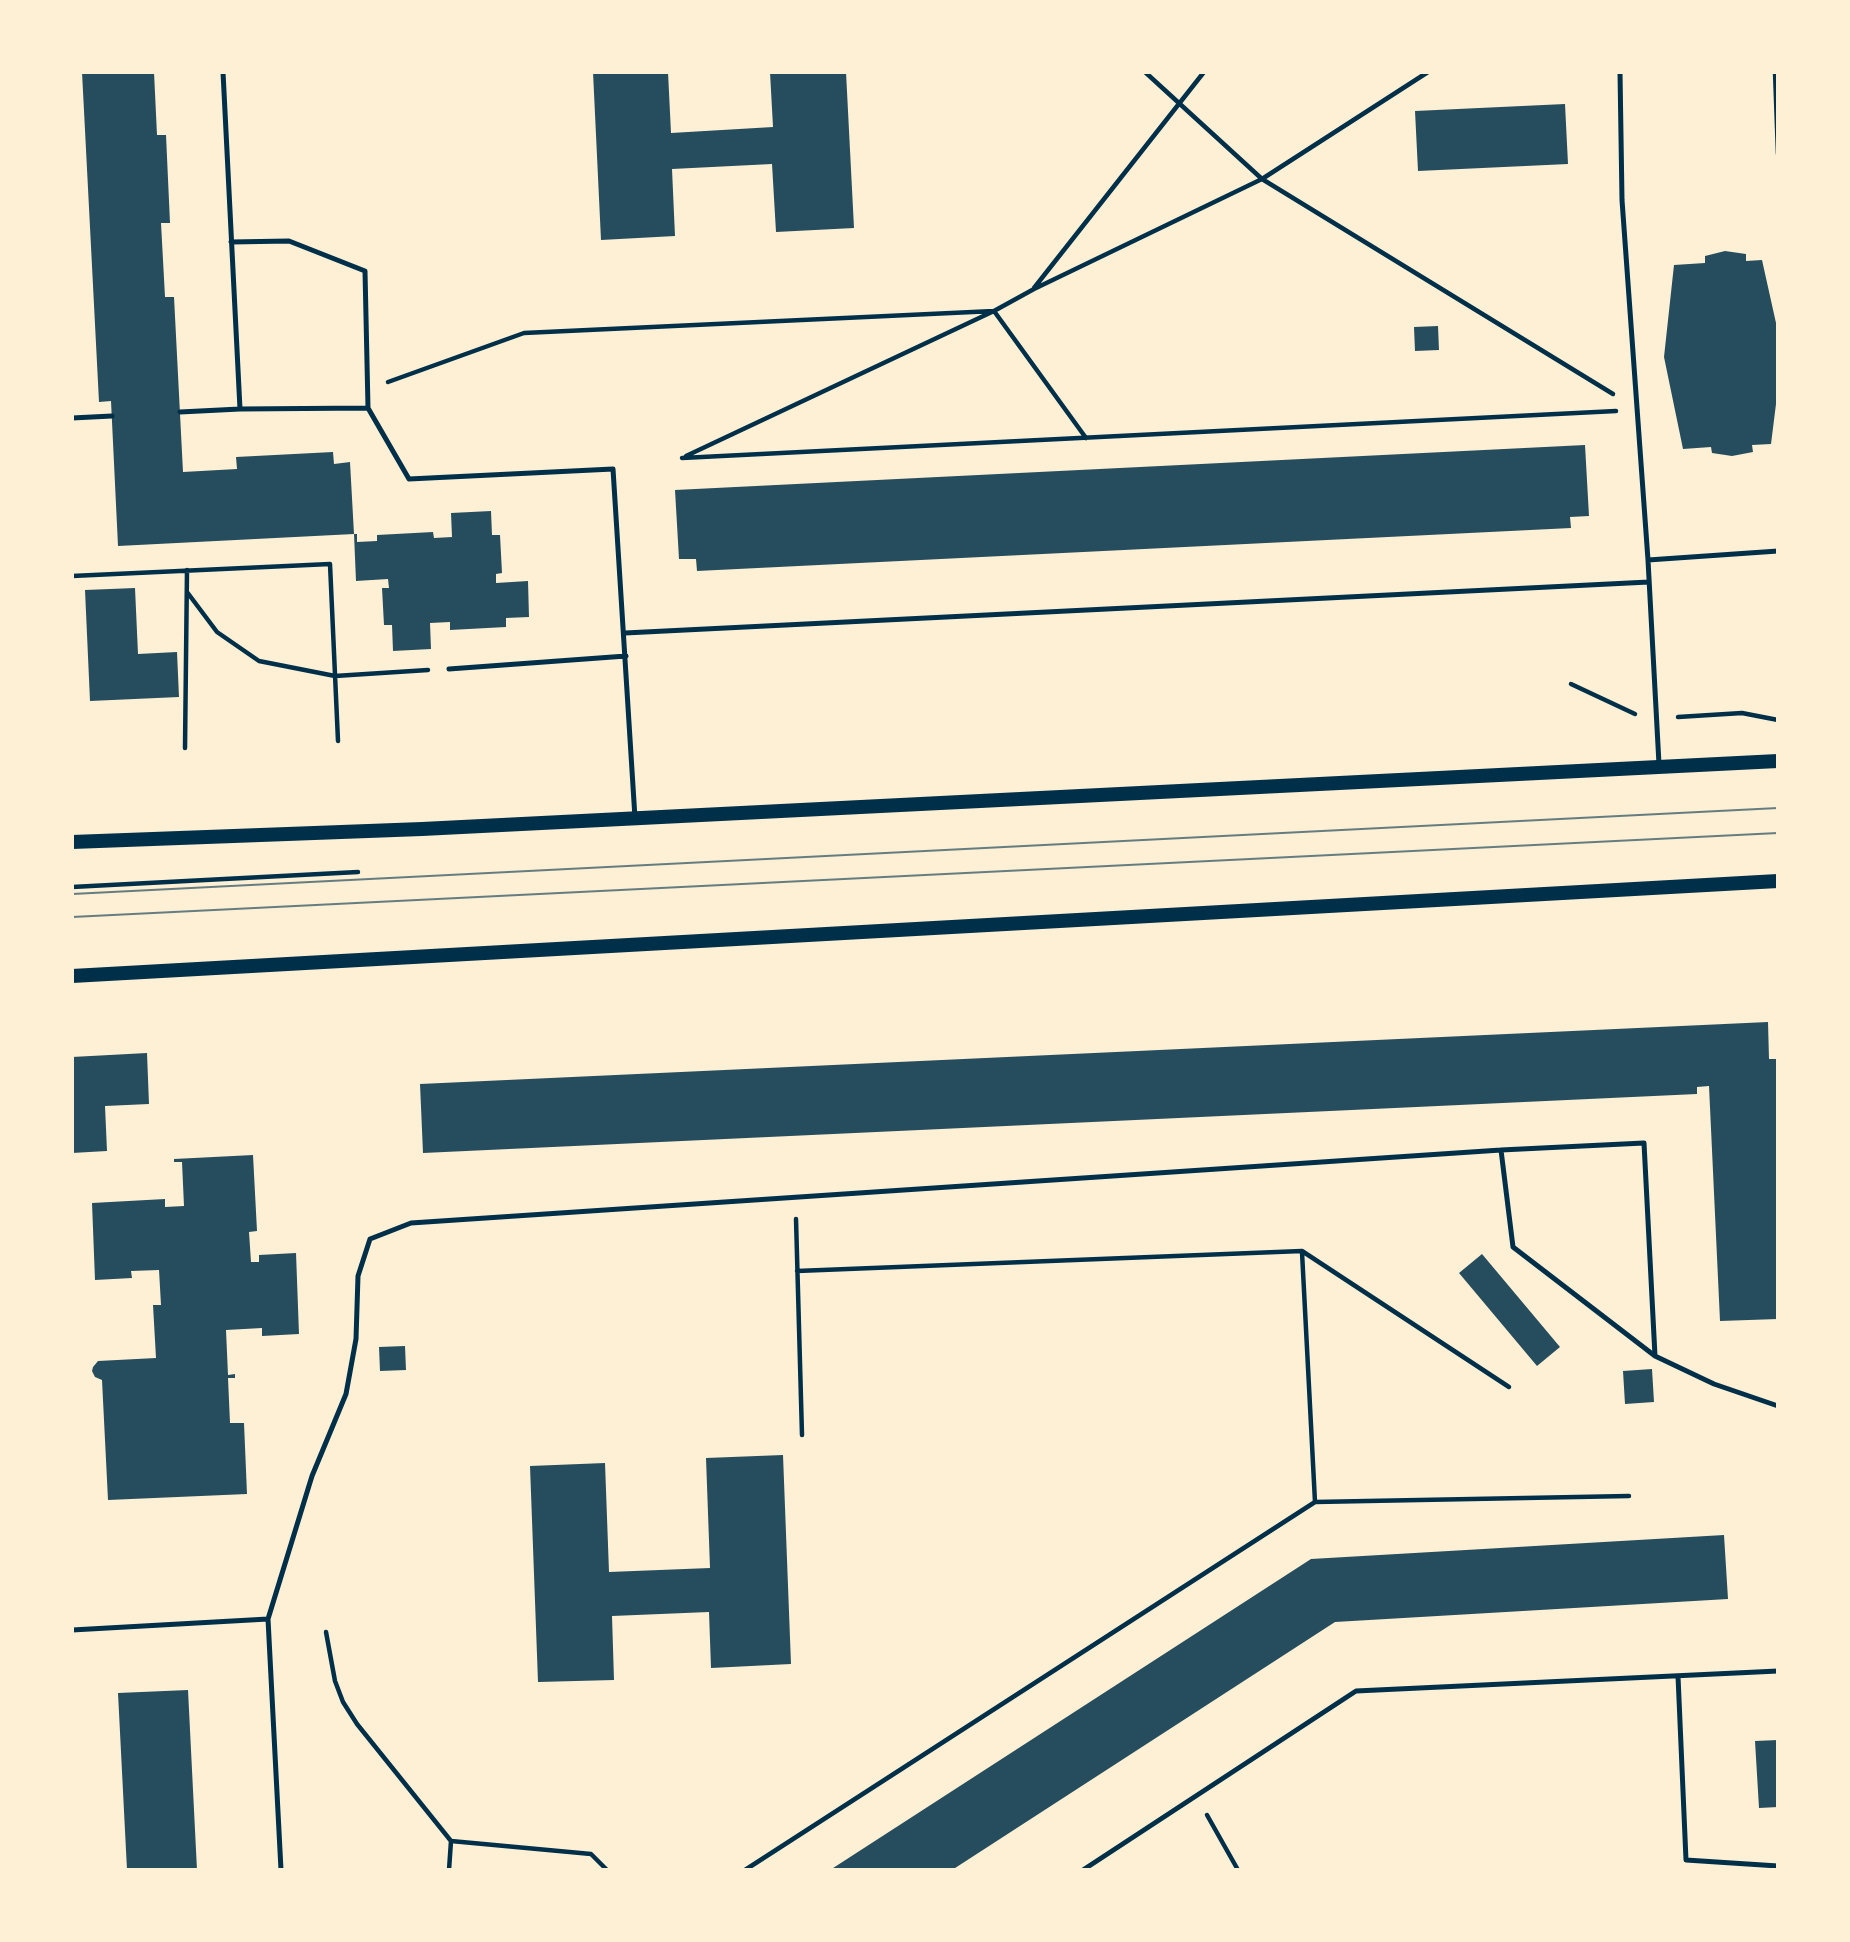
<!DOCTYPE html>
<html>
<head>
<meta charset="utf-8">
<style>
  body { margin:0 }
  #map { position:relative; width:1850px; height:1942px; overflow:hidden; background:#fdf0d5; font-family:Rubik,sans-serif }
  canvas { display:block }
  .frame { position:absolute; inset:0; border:74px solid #fdf0d5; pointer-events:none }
</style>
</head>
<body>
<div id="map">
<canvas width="1850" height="1942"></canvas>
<div class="frame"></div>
</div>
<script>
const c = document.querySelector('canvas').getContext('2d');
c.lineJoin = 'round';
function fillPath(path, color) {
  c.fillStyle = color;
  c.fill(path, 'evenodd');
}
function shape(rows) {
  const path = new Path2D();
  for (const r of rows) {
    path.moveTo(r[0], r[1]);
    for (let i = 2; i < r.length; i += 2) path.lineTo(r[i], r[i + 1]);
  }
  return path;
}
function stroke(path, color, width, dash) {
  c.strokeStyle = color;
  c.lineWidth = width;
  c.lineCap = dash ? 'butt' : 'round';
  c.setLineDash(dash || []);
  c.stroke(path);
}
fillPath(shape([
  [82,72,154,72,157,135,166,135,170,223,161,223,165,297,174,297,183,472,237,469,236,457,333,452,334,464,350,462,354,534,118,546,111,401,99,402],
  [593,72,668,72,671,133,773,127,770,72,846,72,854,228,776,232,772,164,672,169,675,236,601,240],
  [1565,104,1568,164,1418,171,1415,111],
  [1725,251,1746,254,1746,261,1762,260,1778,332,1778,388,1771,444,1752,445,1753,452,1732,456,1712,453,1711,447,1683,449,1664,357,1674,265,1705,263,1705,256],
  [1438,326,1439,350,1415,351,1414,327],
  [1585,445,1589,516,1570,517,1571,528,697,571,696,559,679,559,675,490],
  [491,511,492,535,500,535,502,573,496,574,496,583,528,581,529,617,506,618,506,627,450,630,450,622,430,623,431,649,393,651,392,625,384,625,382,588,389,588,388,579,356,581,354,534,357,534,357,542,377,541,377,535,433,532,434,538,452,537,451,513],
  [135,588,138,654,177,652,179,697,90,701,85,590],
  [1768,1022,1769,1059,1776,1059,1778,1100,1778,1319,1720,1321,1709,1086,1697,1087,1697,1094,423,1153,420,1084],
  [147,1053,149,1104,105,1106,107,1151,72,1153,72,1057],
  [253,1155,257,1231,249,1232,251,1262,259,1262,259,1255,296,1253,299,1334,262,1336,262,1328,226,1330,228,1375,235,1374,235,1378,228,1378,230,1423,244,1423,247,1494,108,1500,102,1380,95,1377,92,1371,93,1367,98,1361,156,1358,153,1305,161,1305,159,1270,131,1271,132,1278,95,1280,92,1203,165,1199,165,1207,184,1206,182,1162,174,1162,174,1159],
  [1482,1254,1560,1347,1537,1366,1459,1273],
  [405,1346,406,1370,380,1371,379,1347],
  [1652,1369,1654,1402,1625,1404,1623,1371],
  [783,1455,791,1664,711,1668,709,1612,612,1616,614,1680,538,1682,530,1466,605,1463,609,1572,710,1568,706,1458],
  [1724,1535,1728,1599,1335,1622,952,1870,830,1870,1311,1559],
  [188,1690,197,1870,127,1870,118,1693],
  [1778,1740,1778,1807,1759,1808,1755,1741]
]), '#264d5e');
stroke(shape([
  [1145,72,1262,179,1613,394],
  [1775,72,1778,154],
  [1034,288,1204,72],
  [388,382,524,333,994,311,1086,438],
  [686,456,994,311,1034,289,1262,179,1428,72],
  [682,458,1616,411],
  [72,576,330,564,338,741],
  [187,592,217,632,259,661,335,676,428,670],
  [1571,684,1635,714],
  [1678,717,1742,713,1778,720],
  [185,748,187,570],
  [72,887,358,872],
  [796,1219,802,1435],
  [1302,1252,1315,1502],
  [797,1271,1302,1251,1509,1387],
  [326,1632,335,1681,343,1702,357,1724,451,1841,591,1854,607,1870],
  [1207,1815,1238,1870],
  [449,1870,451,1841],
  [745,1870,1315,1502,1629,1496]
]), '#003049', 4.5);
stroke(shape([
  [1620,72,1622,200,1648,560,1659,764],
  [231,242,289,241,365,271,368,408],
  [240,409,368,408,409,479,613,469,635,818],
  [180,412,240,409,223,72],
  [72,418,112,416],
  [1648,560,1778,551],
  [625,633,1649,582],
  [449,669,626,656],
  [1501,1150,1513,1247,1655,1356],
  [72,1630,268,1619],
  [1678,1676,1686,1860,1778,1866],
  [281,1870,268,1619,312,1476,346,1394,356,1339,358,1276,370,1239,411,1223,1501,1150,1644,1143,1655,1356,1714,1384,1778,1406],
  [1083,1870,1356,1691,1778,1671]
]), '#003049', 5);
stroke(shape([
  [72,842,422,829,1778,761],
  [72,976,1778,881]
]), '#003049', 14);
stroke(shape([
  [72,894,1778,808],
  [72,917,1778,833]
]), '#657d81', 2);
</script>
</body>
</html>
